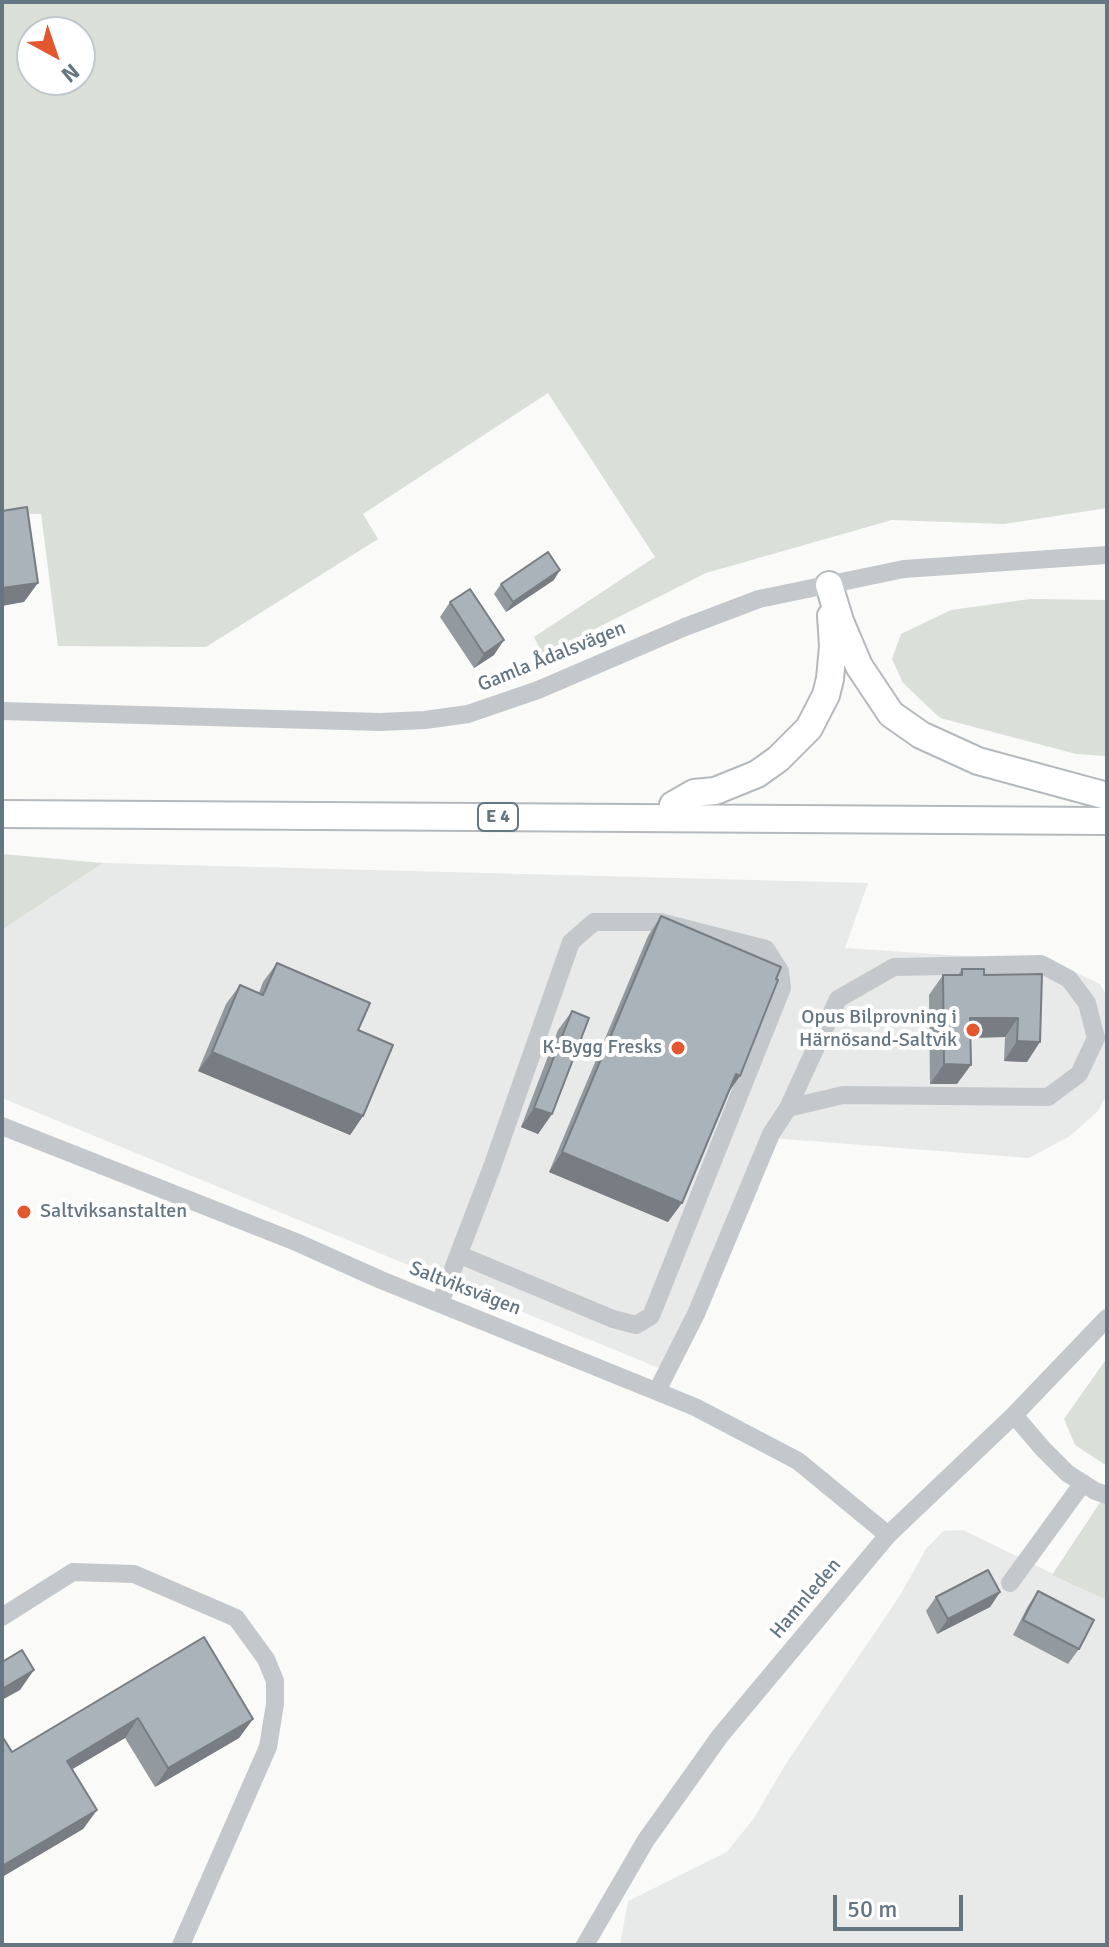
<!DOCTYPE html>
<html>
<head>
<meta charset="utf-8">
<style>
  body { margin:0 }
  #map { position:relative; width:1109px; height:1947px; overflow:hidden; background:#fafaf8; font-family:Signika,sans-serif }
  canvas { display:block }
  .frame { position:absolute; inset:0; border:4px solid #657683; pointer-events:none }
  .north { position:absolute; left:16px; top:16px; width:80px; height:80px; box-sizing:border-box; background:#fff; border:2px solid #c1c8cd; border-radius:50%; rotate:140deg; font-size:22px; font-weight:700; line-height:32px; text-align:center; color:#657683 }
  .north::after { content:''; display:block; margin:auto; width:28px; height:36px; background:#e4572e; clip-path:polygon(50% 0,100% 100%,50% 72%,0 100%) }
  .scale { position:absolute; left:833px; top:1895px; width:130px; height:36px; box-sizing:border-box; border:4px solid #657683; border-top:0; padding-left:10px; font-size:24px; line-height:28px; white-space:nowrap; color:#657683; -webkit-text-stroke:6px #fff; paint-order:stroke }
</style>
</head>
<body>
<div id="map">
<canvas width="1109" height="1947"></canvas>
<div class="frame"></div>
<div class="north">N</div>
<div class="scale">50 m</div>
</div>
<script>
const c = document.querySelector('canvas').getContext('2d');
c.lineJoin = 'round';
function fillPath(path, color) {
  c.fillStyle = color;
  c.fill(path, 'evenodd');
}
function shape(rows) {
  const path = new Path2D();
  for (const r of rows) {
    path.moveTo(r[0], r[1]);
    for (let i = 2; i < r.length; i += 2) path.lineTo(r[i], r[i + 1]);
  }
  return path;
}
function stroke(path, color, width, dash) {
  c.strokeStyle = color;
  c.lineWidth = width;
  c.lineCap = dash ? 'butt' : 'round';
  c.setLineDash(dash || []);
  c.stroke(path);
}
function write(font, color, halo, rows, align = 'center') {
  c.font = font + ' Signika,sans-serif';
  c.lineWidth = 8;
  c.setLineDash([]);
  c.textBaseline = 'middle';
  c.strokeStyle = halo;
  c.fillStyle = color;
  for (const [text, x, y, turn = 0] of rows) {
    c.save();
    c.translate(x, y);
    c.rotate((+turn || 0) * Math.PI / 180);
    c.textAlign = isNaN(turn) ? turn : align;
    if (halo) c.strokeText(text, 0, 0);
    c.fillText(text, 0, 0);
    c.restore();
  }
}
fillPath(shape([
  [103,863,868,883,845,948,1054,962,1100,984,1107,996,1107,1094,1098,1111,1070,1136,1029,1158,772,1138,671,1373,2,1098,2,930],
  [963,1530,1107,1600,1107,1945,620,1945,628,1901,727,1852,754,1818,787,1762,899,1597,926,1549,943,1531]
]), '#e8e9e9');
fillPath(shape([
  [2,2,1107,2,1107,508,1004,524,892,520,706,573,543,655,534,637,655,557,548,393,363,514,378,539,206,647,58,646,41,514,2,513],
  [32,32,80,32,80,80,32,80],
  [1030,599,1107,600,1107,756,1076,754,940,718,903,683,892,659,901,634,951,610],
  [2,854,103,863,2,930],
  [1107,1358,1107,1466,1075,1445,1064,1419],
  [1107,1492,1107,1600,1052,1575]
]), '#dadfd7');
const highway = shape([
  [829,585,840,621,859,666,891,714,921,735,978,761,1107,796],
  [673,805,694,793,715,791,757,774,778,759,809,728,826,695,830,679,833,646,831,616],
  [2,814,1107,821]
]);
stroke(highway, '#b4b9bd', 30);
stroke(shape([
  [2,711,380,722,425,720,468,714,538,690,685,627,759,599,904,569,1107,555],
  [2,1126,296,1242,381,1280,695,1407,798,1461,888,1535],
  [440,1303,492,1167,571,942,594,922,660,922,766,949,780,971,782,988,651,1316,636,1325,613,1319,460,1255],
  [657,1391,696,1314,771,1134,788,1108,838,999,894,967,1041,964,1069,979,1087,1003,1096,1038,1079,1074,1048,1097,843,1095,788,1108],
  [1014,1415,1043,1449,1067,1473,1095,1491,1107,1495],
  [1010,1583,1083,1483],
  [2,1617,73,1572,134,1574,236,1618,266,1659,275,1681,275,1704,268,1747,181,1945],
  [585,1945,646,1840,720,1736,888,1535,1014,1415,1107,1318]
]), '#c3c8cc', 18);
stroke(highway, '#fff', 26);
fillPath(shape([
  [554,580,506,612,494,594,501,584],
  [450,602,494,655,474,668,440,617],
  [661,916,740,1076,729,1092,668,1222,549,1172,648,936],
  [277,963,358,1030,363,1116,350,1135,198,1071,226,1004,240,985,259,993,263,982],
  [962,969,984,975,1042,974,1027,1062,1004,1061,1005,1037,970,1038,957,1084,930,1084,929,995,943,975,958,975],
  [572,1011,552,1114,538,1134,521,1127,558,1030],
  [1038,1591,1079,1649,1068,1664,1013,1635,1028,1606],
  [1000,1592,990,1607,937,1634,926,1611,936,1597],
  [204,1637,253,1719,239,1738,155,1787,125,1738,72,1769,97,1810,83,1829,2,1877,2,1736,12,1752]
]), '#929a9f');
fillPath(shape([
  [560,570,554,580,506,612,513,602],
  [38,583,24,602,2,606,2,588],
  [504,640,494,655,474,668,484,654],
  [970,1018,1018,1018,1005,1037,957,1038],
  [1017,1041,1040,1042,1027,1062,1004,1061],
  [212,1052,363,1116,350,1135,198,1071],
  [944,1064,971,1065,957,1084,930,1084],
  [736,1074,740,1076,726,1095],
  [534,1108,552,1114,538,1134,521,1127],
  [562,1152,682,1203,668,1222,549,1172],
  [1000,1592,990,1607,937,1634,948,1619],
  [34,1670,20,1690,2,1700,2,1689],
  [138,1718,125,1738,54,1780,67,1761],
  [253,1719,239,1738,155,1787,168,1768],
  [97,1810,83,1829,2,1877,2,1866]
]), '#777d82');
const building = shape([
  [27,507,38,583,2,588,2,511,27,507],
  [548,552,560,570,513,602,501,584,548,552],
  [470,589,504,640,484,654,450,602,470,589],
  [661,916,781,967,776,979,778,980,740,1076,736,1074,682,1203,562,1152,661,916],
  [277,963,370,1003,358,1030,393,1045,363,1116,212,1052,240,985,263,995,277,963],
  [962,969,984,969,984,975,1042,974,1040,1042,1017,1041,1018,1018,970,1018,971,1065,944,1064,943,975,962,975,962,969],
  [572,1011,589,1018,552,1114,534,1108,572,1011],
  [988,1570,1000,1592,948,1619,936,1597,988,1570],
  [1038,1591,1094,1620,1079,1649,1023,1620,1038,1591],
  [204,1637,253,1719,168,1768,138,1718,67,1761,97,1810,2,1866,2,1736,12,1752,204,1637],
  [22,1650,34,1670,2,1689,2,1662,22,1650]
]);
fillPath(building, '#aab3b9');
stroke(building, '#777d82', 2);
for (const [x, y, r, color] of [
  [973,1030,8,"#e4572e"],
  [678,1048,8,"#e4572e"],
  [24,1212,8,"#e4572e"]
]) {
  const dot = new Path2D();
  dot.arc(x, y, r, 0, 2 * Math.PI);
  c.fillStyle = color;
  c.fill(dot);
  stroke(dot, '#fff', 3);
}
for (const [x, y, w] of [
  [498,817,40]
]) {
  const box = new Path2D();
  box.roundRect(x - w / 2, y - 14, w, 28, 6);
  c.fillStyle = '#fff';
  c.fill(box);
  stroke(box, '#657683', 2);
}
write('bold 18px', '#657683', null, [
  ["E 4",498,817]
]);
write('20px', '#657683', '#fff', [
  ["Gamla Ådalsvägen",552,657,-22],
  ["Saltviksvägen",465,1289,21],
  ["Hamnleden",806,1599,-50]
]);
write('20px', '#657683', '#fff', [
  ["Opus Bilprovning i",957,1018],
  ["Härnösand-Saltvik",957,1041],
  ["K-Bygg Fresks",662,1048],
  ["Saltviksanstalten",40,1212,"left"]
], 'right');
</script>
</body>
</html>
